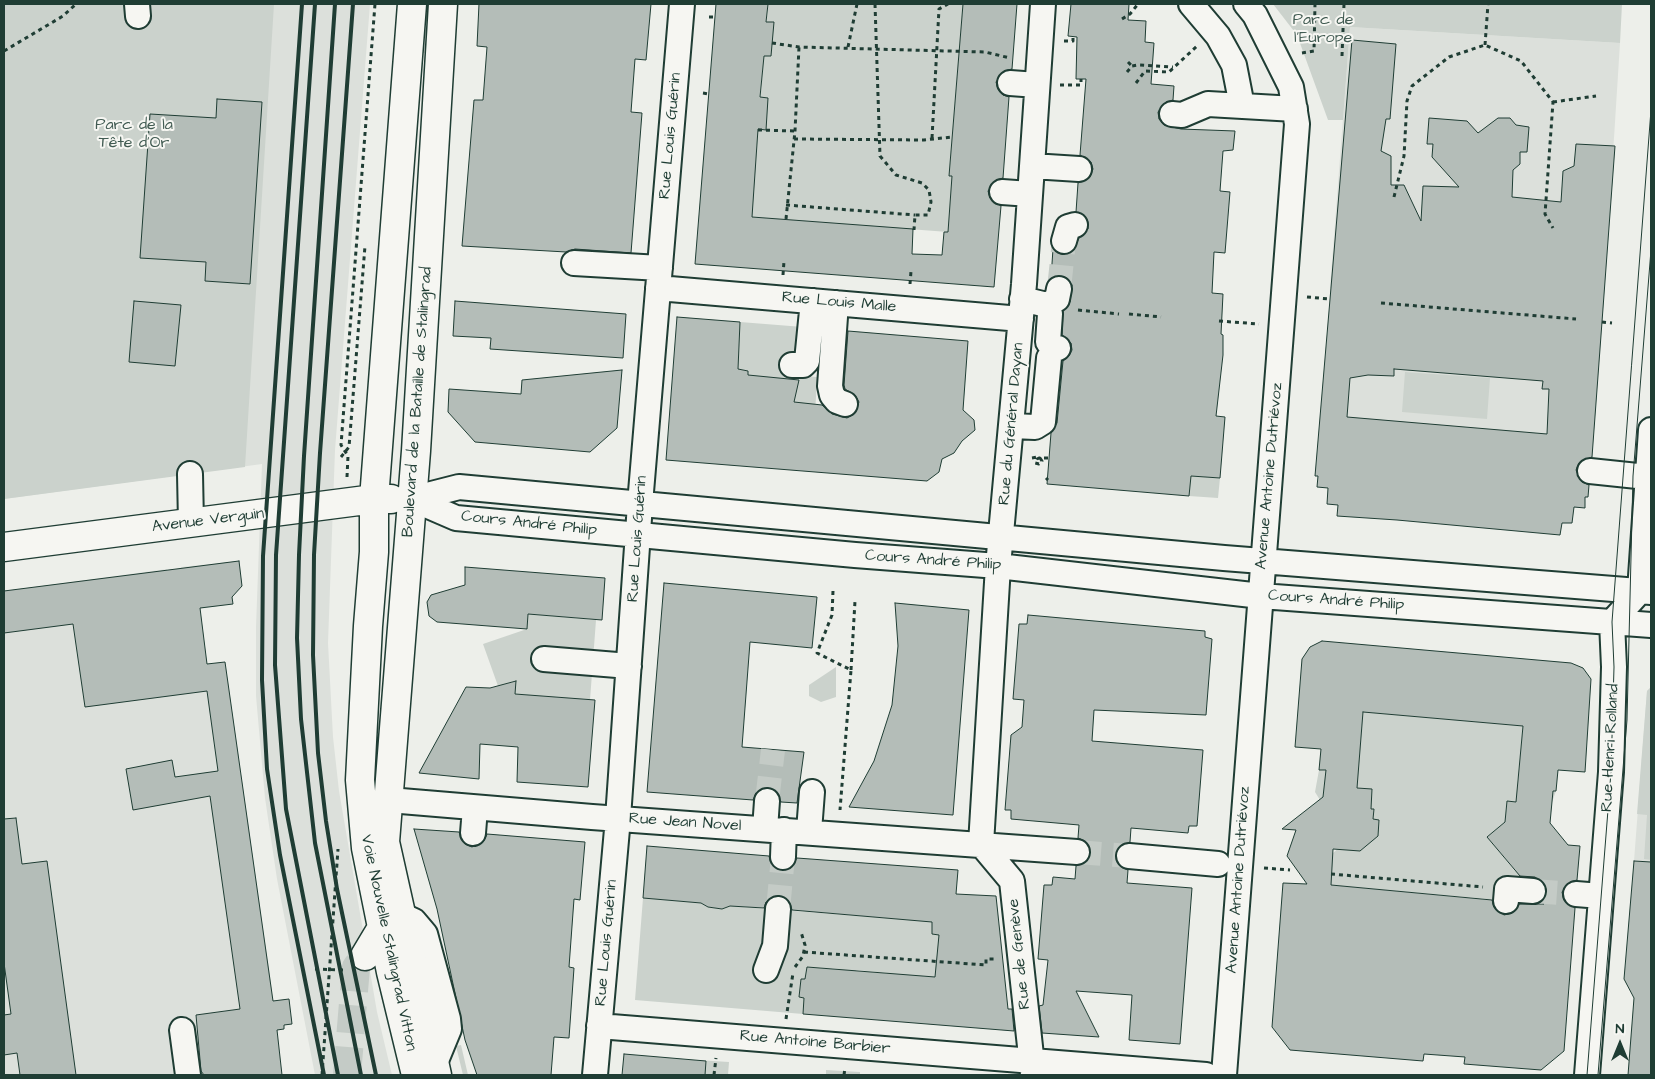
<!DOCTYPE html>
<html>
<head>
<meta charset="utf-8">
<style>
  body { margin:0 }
  #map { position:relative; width:1655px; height:1079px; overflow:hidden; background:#edefea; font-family:"Architects Daughter",sans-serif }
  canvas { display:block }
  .frame { position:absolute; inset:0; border:5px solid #1f3d34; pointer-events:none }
  .north { position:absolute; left:1595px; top:1019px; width:50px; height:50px; -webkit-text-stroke:4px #f6f6f2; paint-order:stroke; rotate:0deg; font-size:14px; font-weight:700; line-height:20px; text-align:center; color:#1f3d34 }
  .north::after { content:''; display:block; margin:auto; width:18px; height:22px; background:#1f3d34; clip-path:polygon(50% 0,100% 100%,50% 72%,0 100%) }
</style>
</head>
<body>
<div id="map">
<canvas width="1655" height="1079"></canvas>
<div class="frame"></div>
<div class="north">N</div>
</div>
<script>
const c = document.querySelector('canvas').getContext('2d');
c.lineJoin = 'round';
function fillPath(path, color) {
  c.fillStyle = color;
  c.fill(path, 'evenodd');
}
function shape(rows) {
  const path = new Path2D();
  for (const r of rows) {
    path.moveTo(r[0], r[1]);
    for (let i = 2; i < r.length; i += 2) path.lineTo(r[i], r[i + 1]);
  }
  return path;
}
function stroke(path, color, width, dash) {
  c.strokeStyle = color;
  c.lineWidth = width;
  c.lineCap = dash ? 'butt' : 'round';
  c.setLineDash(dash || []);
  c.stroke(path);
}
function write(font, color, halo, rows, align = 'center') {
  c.font = font + ' "Architects Daughter",sans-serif';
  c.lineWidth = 4;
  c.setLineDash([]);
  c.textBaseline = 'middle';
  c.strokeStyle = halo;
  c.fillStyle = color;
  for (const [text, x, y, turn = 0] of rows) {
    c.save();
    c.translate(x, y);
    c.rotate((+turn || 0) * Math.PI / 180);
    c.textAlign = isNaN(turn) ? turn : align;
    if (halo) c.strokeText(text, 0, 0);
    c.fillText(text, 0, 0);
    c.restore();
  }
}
fillPath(shape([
  [154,4,370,4,335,450,328,643,333,737,339,791,377,1012,392,1075,315,1075,277,879,265,798,256,696,256,627,262,464,4,499],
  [1350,27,1620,43,1603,312,1330,288],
  [1329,314,1601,335,1593,438,1321,416],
  [239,561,242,586,231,591,232,601,230,604,200,609,207,664,225,662,274,1004,196,1015,199,1035,196,1037,199,1037,201,1052,198,1052,201,1054,203,1069,201,1071,203,1071,204,1075,4,1075,4,591,167,569,167,573,181,571,181,567],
  [1651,687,1651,862,1634,861,1647,691]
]), '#dce0db');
fillPath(shape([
  [4,4,274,4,245,467,4,499],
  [422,4,432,4,428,50,425,53,421,52],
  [768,4,963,4,949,176,952,176,948,232,751,217],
  [1273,4,1622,4,1620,43,1350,27,1343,120,1328,120,1297,35],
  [740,322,803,327,801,353,793,352,791,375,817,377,815,415,844,417,843,427,830,425,830,423,804,421,797,421,797,425,779,424,774,418,762,417,761,420,747,419,746,425,726,423,723,418,719,417,722,380,747,383,748,371,738,369],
  [1405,372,1490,378,1487,419,1402,412],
  [1191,476,1220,478,1218,498,1189,496],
  [528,614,596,620,590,700,515,694,515,681,498,686,483,644,527,629],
  [836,667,836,697,821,702,809,696,809,685],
  [1651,687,1651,860,1644,859,1647,815,1637,814,1647,691],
  [1363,712,1523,726,1517,787,1556,791,1551,805,1507,801,1505,822,1487,837,1515,871,1535,872,1532,903,1330,885,1333,853,1347,841,1378,836,1379,820,1373,819,1374,809,1371,809,1372,789,1325,785,1323,797,1320,800,1315,792,1319,770,1358,773],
  [643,898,701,903,708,907,722,909,730,906,926,921,933,915,932,934,958,936,935,977,918,976,914,1023,884,1020,887,973,856,970,855,975,839,974,839,969,807,967,805,979,801,979,799,997,804,998,803,1014,635,1000],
  [461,1045,468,1075,463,1075,456,1046],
  [697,1060,729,1062,728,1075,695,1075],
  [826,1070,860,1072,860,1075,826,1075]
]), '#cbd2cc');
const building = shape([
  [479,4,651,4,646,60,635,59,631,112,642,113,631,253,575,249,566,252,462,246,474,100,483,100,487,47,477,46,479,4],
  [716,4,768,4,766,22,774,22,771,56,764,56,760,97,768,98,766,130,758,129,752,217,913,229,912,254,942,255,944,232,948,232,952,176,949,176,963,4,1017,4,1012,69,1004,71,996,82,998,89,1003,95,1009,97,1003,178,996,180,988,191,990,198,1001,206,994,287,695,264,716,4],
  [1071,4,1129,4,1128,20,1146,21,1145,42,1154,43,1151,84,1174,86,1173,100,1166,102,1158,112,1159,119,1164,125,1181,129,1235,131,1233,150,1223,151,1220,191,1230,192,1225,253,1214,252,1212,293,1223,294,1221,334,1223,335,1223,355,1216,416,1225,417,1220,478,1191,476,1189,496,1047,484,1051,433,1057,423,1063,361,1069,356,1072,350,1071,343,1062,335,1063,311,1070,302,1072,285,1068,279,1062,276,1051,278,1053,249,1061,254,1073,251,1079,238,1088,229,1088,222,1085,216,1076,212,1078,183,1090,177,1093,169,1091,162,1080,155,1086,79,1076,79,1077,37,1068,36,1071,4],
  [1352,40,1396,44,1390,119,1386,119,1381,151,1391,156,1391,185,1404,185,1421,221,1423,186,1459,187,1432,157,1433,144,1427,144,1429,118,1467,121,1478,133,1498,118,1510,118,1516,125,1529,127,1527,152,1520,152,1520,164,1513,170,1512,197,1561,202,1563,171,1574,166,1576,144,1615,146,1592,457,1579,463,1576,470,1582,482,1589,485,1588,497,1585,497,1585,508,1574,507,1572,523,1562,523,1560,535,1397,520,1337,516,1338,505,1327,504,1328,488,1317,487,1318,476,1315,476,1352,40],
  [1394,369,1543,381,1542,389,1549,389,1547,434,1347,417,1350,378,1368,375,1394,376,1394,369],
  [217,99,262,102,250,284,205,281,206,262,140,258,150,114,216,118,217,99],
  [134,301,181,305,175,366,129,362,134,301],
  [455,301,626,314,623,358,490,349,491,338,453,336,455,301],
  [677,317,740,322,738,369,748,371,748,375,799,380,794,402,822,405,832,414,847,418,854,414,859,402,855,395,845,389,844,385,848,331,968,341,963,410,974,420,975,430,962,441,954,453,942,459,939,472,927,481,666,460,677,317],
  [622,370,617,428,590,452,475,442,448,412,449,389,521,394,522,380,622,370],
  [239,561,242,586,232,597,233,604,200,608,207,664,225,662,273,1001,289,999,292,1024,284,1025,284,1029,277,1030,282,1075,204,1075,201,1071,196,1015,240,1009,210,796,133,810,126,769,172,760,175,777,218,771,207,691,85,707,73,624,4,633,4,591,239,561],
  [465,567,605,578,602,620,528,614,527,629,437,622,429,616,427,602,431,595,465,585,465,567],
  [664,583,817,597,812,648,750,642,742,747,804,752,797,803,781,802,775,790,767,787,756,793,753,800,647,792,664,583],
  [895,603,969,610,953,815,849,807,874,761,892,705,898,646,895,603],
  [1028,615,1205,631,1205,637,1212,639,1206,715,1094,710,1092,741,1203,750,1197,826,1189,826,1188,833,1131,828,1130,842,1118,848,1115,855,1121,867,1128,870,1127,883,1192,888,1180,1044,1129,1040,1132,995,1076,991,1099,1037,1042,1033,1039,1006,1043,1005,1048,960,1038,959,1044,885,1052,885,1053,877,1075,879,1076,866,1088,860,1091,852,1085,841,1078,838,1079,825,1011,819,1011,810,1005,810,1011,735,1022,727,1024,700,1013,699,1019,624,1027,624,1028,615],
  [1322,641,1571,663,1583,668,1591,679,1585,772,1558,770,1556,791,1553,791,1550,823,1568,845,1580,846,1577,880,1570,882,1562,892,1564,900,1575,908,1564,1051,1541,1070,1464,1064,1465,1057,1424,1054,1423,1061,1290,1050,1272,1027,1283,883,1307,884,1287,856,1296,830,1282,829,1323,797,1326,770,1319,770,1321,749,1295,747,1302,659,1310,647,1322,641],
  [1363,712,1523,726,1516,802,1507,801,1505,822,1487,837,1520,876,1535,877,1545,885,1547,893,1541,902,1544,904,1519,904,1512,913,1504,915,1494,907,1492,900,1331,885,1333,849,1360,851,1378,836,1379,820,1373,819,1374,809,1371,809,1372,789,1357,788,1363,712],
  [516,681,515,694,595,700,588,787,517,782,518,747,480,744,479,779,419,773,466,687,490,688,516,681],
  [16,818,22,864,47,861,76,1075,20,1075,17,1053,4,1055,4,1015,11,1014,4,963,4,819,16,818],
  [414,829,459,832,465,844,472,847,484,841,487,834,585,842,580,900,574,899,569,967,574,968,569,1038,554,1037,551,1075,477,1075,465,1040,437,909,414,829],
  [647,846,769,856,771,864,782,871,790,869,797,858,958,870,956,894,996,896,1008,1009,1012,1009,1014,1031,803,1014,804,998,799,997,801,979,805,979,807,967,935,977,939,935,932,934,932,922,792,910,790,903,780,895,772,897,766,902,764,908,730,906,722,909,708,907,701,903,643,898,647,846],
  [1634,861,1651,862,1651,1075,1628,1075,1634,998,1624,979,1634,861],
  [624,1054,706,1061,705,1075,622,1075,624,1054]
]);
fillPath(building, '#b4bdb8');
stroke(building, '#1f3d34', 1);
stroke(shape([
  [1059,289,1064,241],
  [767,801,773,750],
  [1077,852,1129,856],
  [1533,891,1576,894],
  [778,909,783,857]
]), '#c4cbc6', 24, [24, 12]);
stroke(shape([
  [347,1075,356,967,365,956]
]), '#c4cbc6', 28, [28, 14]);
const minor = shape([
  [137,4,138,16],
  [1191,4,1218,36,1234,65,1242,106],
  [1010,83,1037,85],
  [1172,114,1182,115,1208,104,1295,109],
  [1032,166,1079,169],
  [1002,192,1030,194],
  [1064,241,1068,227,1075,225],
  [574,263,660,268],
  [658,288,1021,319],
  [1022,299,1047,305,1050,314,1048,342,1052,347,1058,348],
  [836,303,830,386,832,395,837,401,845,404],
  [1047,305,1057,299,1059,289],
  [792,365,803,365,807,361,813,301],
  [1012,426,1035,427,1043,422,1049,358],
  [1590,471,1647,477],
  [190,474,191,523],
  [412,499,456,518,855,555,998,566,1261,596,1651,625],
  [412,499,459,487,1224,558,1651,592],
  [544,659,629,666],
  [389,800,592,817,1077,852],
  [765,829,767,801],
  [809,831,812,792],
  [473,833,475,808],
  [981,844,998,566,1024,284,1043,4],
  [981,844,1012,881,1033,1074],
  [1129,856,1218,864],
  [783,857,784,830],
  [1576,894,1601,896],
  [1506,901,1507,889,1533,891],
  [403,916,414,921,425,934,448,1019,449,1029,435,1063],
  [766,970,775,946,778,909],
  [599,1026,1206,1075],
  [182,1030,188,1075],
  [595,1075,618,818,640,504,682,4],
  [1224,1075,1297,124,1291,87,1255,15,1246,4],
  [1587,1075,1611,772,1614,667,1612,622,1640,591,1651,430]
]);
const major = shape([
  [412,4,374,499,374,552,368,626,360,780,366,848,391,972,416,1075],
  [4,547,374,499,391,499],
  [365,956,383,926],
  [437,1075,385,842,416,451,443,4]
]);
stroke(minor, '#1f3d34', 28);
stroke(major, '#1f3d34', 31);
stroke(shape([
  [875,4,880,156,896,175,922,183,929,190,931,202,928,215,915,215,914,230],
  [709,17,715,17],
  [1122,19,1130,14,1138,4],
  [1064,41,1073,41,1073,37],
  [772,43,799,47,985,52,1010,58],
  [1485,45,1488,4],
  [848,47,857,4],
  [4,51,63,16,76,4],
  [1302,53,1314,51,1315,4],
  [1342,56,1344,4],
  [1128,62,1132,66],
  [1127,72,1132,66,1138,65,1173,67],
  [1136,83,1145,71,1169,72,1197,46],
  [1060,85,1081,85,1081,79],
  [703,93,709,94],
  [1553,102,1596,96],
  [758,130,795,131],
  [932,138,939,9,948,4],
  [794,139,924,140,952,137],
  [1394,197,1404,156,1407,101,1412,86,1449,57,1485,45,1521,61,1553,102,1545,214,1553,228],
  [786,205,915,215],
  [786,219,795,131,799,47],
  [783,275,784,261],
  [910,284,911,271],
  [1307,297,1329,299],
  [1381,303,1576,319],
  [1078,310,1119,314],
  [1129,314,1161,317],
  [1219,321,1259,324],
  [1602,322,1612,323],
  [341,457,349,447,365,246],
  [1032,458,1038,457,1040,458,1042,461,1039,464,1035,463,1037,459,1039,458,1049,458],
  [347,477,348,456,341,445,375,4],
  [1046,478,1048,480],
  [833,591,832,615,817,653,851,670,840,810],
  [851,670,855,601],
  [1264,868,1290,870],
  [1331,874,1483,887],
  [804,952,986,965,986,959,997,959],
  [795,967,803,956,805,945,801,932],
  [315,969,343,970],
  [786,1019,793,973],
  [322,1075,338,849],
  [714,1075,716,1058],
  [844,1075,845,1068]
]), '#1f3d34', 3, [4, 4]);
stroke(minor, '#f6f6f2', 24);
stroke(major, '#f6f6f2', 28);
stroke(shape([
  [1587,1075,1611,772,1614,667,1612,622,1651,110],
  [1598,1075,1627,720,1633,476,1651,250]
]), '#1f3d34', 1);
stroke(shape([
  [302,4,263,556,262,680,267,769,280,855,324,1075],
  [315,4,276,555,275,665,286,809,338,1075],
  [335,4,304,456,299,555,297,638,301,719,315,843,361,1075],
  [353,4,320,453,314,555,313,655,318,753,326,821,337,889,376,1075]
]), '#1f3d34', 4);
write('16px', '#415b52', '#f6f6f2', [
  ["Parc de",1323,21],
  ["l'Europe",1323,39],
  ["Parc de la",134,126],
  ["Tête d'Or",134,144]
]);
write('16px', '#1f3d34', '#f6f6f2', [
  ["Rue Louis Guérin",671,136,-85],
  ["Rue Louis Malle",839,303,5],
  ["Boulevard de la Bataille de Stalingrad",418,402,-86],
  ["Rue du Général Dayan",1012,424,-85],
  ["Avenue Antoine Dutriévoz",1270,476,-85],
  ["Avenue Verguin",208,521,-7],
  ["Cours André Philip",529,524,6],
  ["Rue Louis Guérin",638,539,-86],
  ["Cours André Philip",933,561,4],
  ["Cours André Philip",1336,601,4],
  ["Rue Henri Rolland",1611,748,-87],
  ["Rue Jean Novel",685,823,4],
  ["Avenue Antoine Dutriévoz",1239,880,-86],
  ["Voie Nouvelle Stalingrad Vitton",388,943,78],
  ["Rue Louis Guérin",607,943,-85],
  ["Rue de Genève",1020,954,-96],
  ["Rue Antoine Barbier",815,1043,5]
]);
</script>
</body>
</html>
